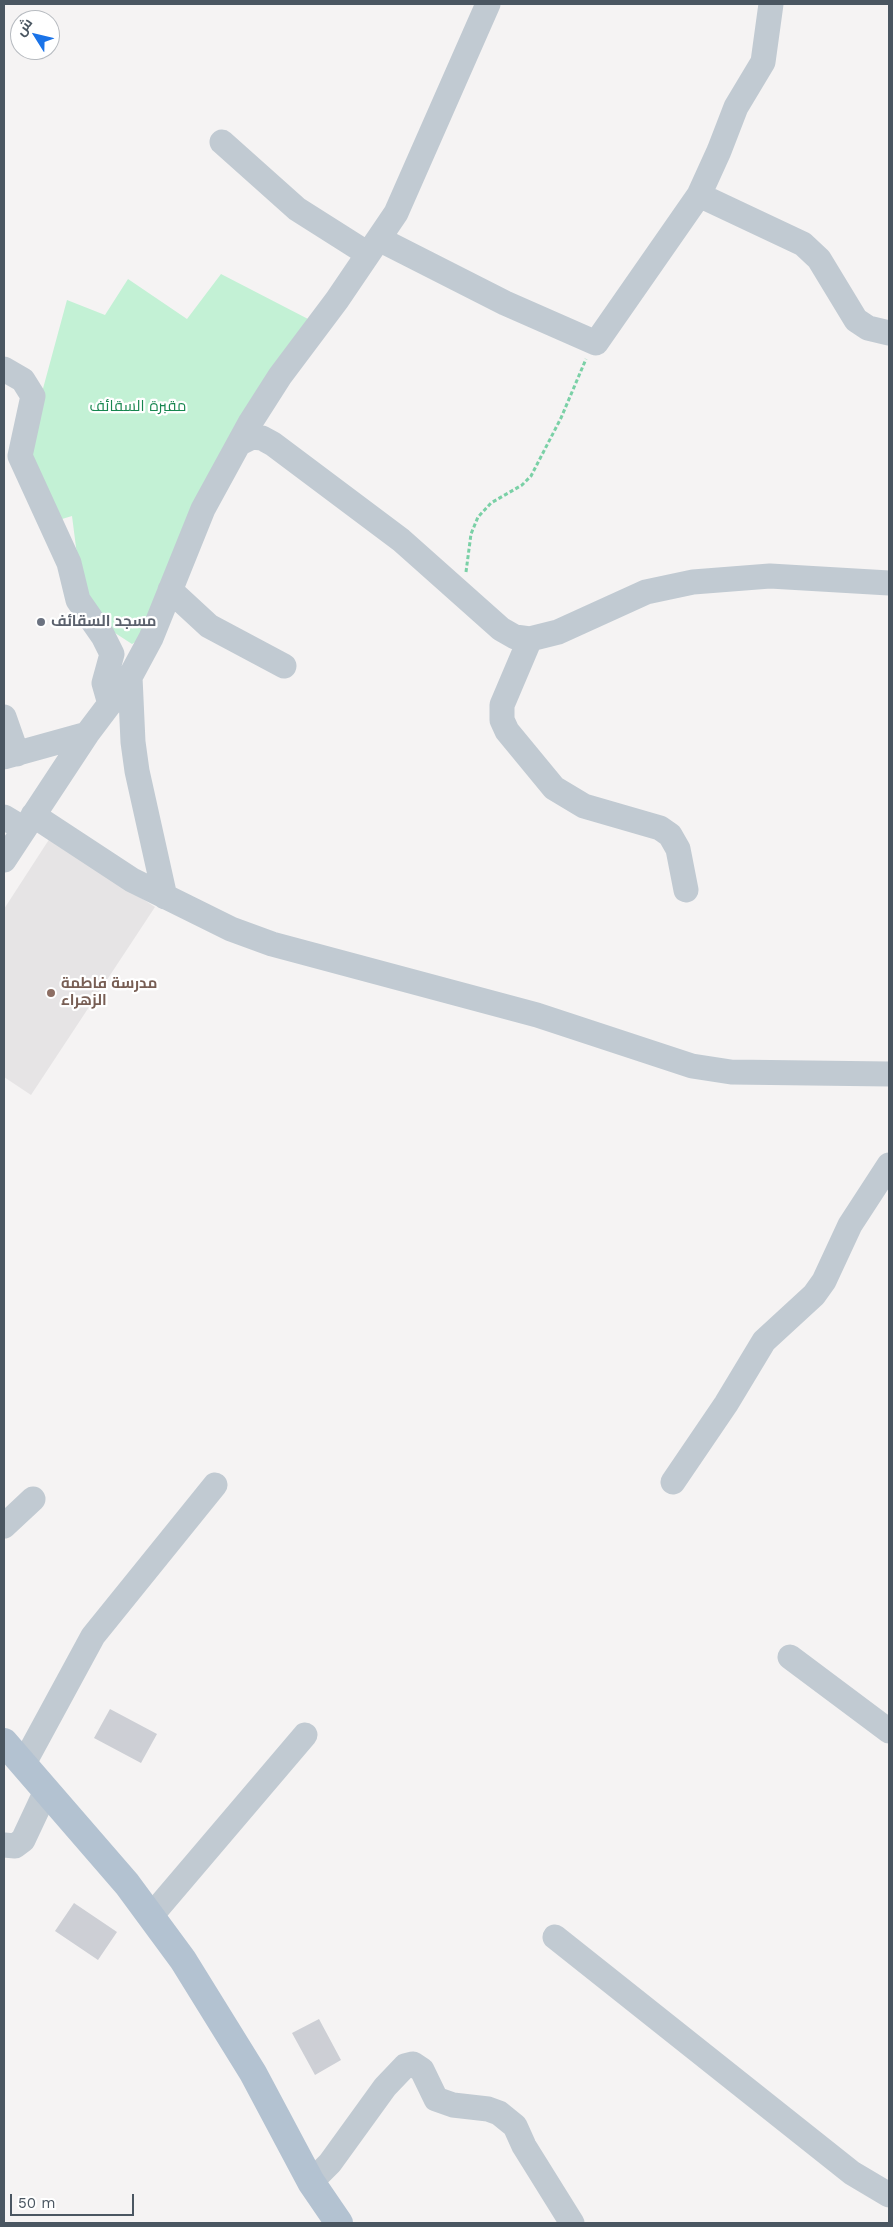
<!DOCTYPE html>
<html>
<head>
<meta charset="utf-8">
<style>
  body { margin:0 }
  #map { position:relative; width:893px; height:2227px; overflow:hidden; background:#f5f3f3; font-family:"Work Sans",Cairo,sans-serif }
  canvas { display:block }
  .frame { position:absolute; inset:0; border:5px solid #4a5661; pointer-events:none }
  .north { position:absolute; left:10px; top:10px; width:50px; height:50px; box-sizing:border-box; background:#fff; border:1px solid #b7bbc0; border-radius:50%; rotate:306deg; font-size:14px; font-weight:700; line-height:20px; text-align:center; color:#4a5661 }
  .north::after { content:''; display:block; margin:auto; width:18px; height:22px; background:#1a73e8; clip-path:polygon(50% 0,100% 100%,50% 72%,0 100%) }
  .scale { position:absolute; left:10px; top:2194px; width:124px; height:22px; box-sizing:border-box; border:2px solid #4a5661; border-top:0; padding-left:6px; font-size:15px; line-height:18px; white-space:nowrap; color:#4a5661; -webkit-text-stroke:4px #fff; paint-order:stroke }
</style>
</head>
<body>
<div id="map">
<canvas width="893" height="2227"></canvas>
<div class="frame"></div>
<div class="north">ش</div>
<div class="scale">50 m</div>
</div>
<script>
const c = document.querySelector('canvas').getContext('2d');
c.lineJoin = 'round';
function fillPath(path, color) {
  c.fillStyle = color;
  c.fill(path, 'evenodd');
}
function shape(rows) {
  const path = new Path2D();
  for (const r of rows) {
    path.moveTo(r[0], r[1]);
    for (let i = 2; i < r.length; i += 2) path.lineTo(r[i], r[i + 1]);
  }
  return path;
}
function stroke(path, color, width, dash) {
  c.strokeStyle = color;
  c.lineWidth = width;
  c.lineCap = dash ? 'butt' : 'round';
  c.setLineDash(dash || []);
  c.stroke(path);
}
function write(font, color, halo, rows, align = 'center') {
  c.font = font + ' "Work Sans",Cairo,sans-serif';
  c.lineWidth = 4.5;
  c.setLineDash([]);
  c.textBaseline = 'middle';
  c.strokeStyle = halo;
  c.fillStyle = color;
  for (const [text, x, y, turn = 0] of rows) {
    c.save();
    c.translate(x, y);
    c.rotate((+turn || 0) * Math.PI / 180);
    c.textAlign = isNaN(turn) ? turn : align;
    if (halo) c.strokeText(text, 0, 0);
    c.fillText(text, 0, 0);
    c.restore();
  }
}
fillPath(shape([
  [50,838,155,907,31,1095,4,1077,4,909]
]), '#e6e4e5');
fillPath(shape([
  [221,274,310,320,137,641,132,644,115,633,82,594,72,516,62,519,25,455,67,300,105,315,128,279,187,319]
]), '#c3f1d5');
fillPath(shape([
  [110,1709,157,1734,141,1763,94,1738],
  [74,1903,117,1932,98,1960,55,1931],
  [319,2019,341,2060,315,2075,292,2033]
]), '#cdcfd5');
stroke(shape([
  [466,572,471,534,478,517,491,503,522,485,531,476,561,418,586,359]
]), '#7ad0a6', 3, [4, 2.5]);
stroke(shape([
  [222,142,297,209,368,254],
  [699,195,803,244,819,259,856,320,868,328,889,333],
  [379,239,505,303,596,343,699,195,719,151,736,107,763,62,771,4],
  [4,369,23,380,33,396,20,456,69,563,78,600,103,636,112,654,104,683,110,704],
  [240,443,252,437,262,438,273,444,401,540,501,629,515,637,530,639,558,632,646,592,693,582,770,576,889,583],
  [170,590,209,626,284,666],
  [530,639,502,705,502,720,507,731,554,788,584,806,660,828,670,835,678,849,686,890],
  [130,677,133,742,137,771,165,897],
  [4,717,17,754],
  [4,757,87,734],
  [33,815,132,880,231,929,272,944,537,1015,692,1066,731,1072,889,1074],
  [4,817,24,829],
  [4,860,87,734,130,677,151,638,203,509,250,423,280,376,337,300,396,213,488,4],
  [673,1482,726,1404,764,1341,814,1295,824,1281,850,1225,889,1165],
  [4,1526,33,1499],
  [790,1657,889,1731],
  [23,1765,93,1636,215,1485],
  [4,1845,15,1846,23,1840,46,1791],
  [151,1916,305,1735],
  [555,1937,852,2173,889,2195],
  [311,2182,330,2163,385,2087,405,2066,413,2064,422,2070,436,2099,453,2105,488,2109,499,2113,515,2126,524,2146,572,2223]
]), '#c1cad2', 25);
stroke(shape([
  [4,1742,127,1884,183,1960,253,2073,311,2182,339,2223]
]), '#b3c2d1', 28);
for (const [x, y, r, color] of [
  [41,622,5,"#6b7280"],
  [51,993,5,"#8d6e63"]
]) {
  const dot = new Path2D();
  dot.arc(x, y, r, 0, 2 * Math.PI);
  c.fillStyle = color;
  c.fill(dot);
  stroke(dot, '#fff', 2);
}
write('15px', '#17864f', '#fff', [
  ["مقبرة السقائف",138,407]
]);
write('bold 15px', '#5b616d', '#fff', [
  ["مسجد السقائف",51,622]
], 'left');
write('bold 15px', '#785e54', '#fff', [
  ["مدرسة فاطمة",61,984],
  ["الزهراء",61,1001]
], 'left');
</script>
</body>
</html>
